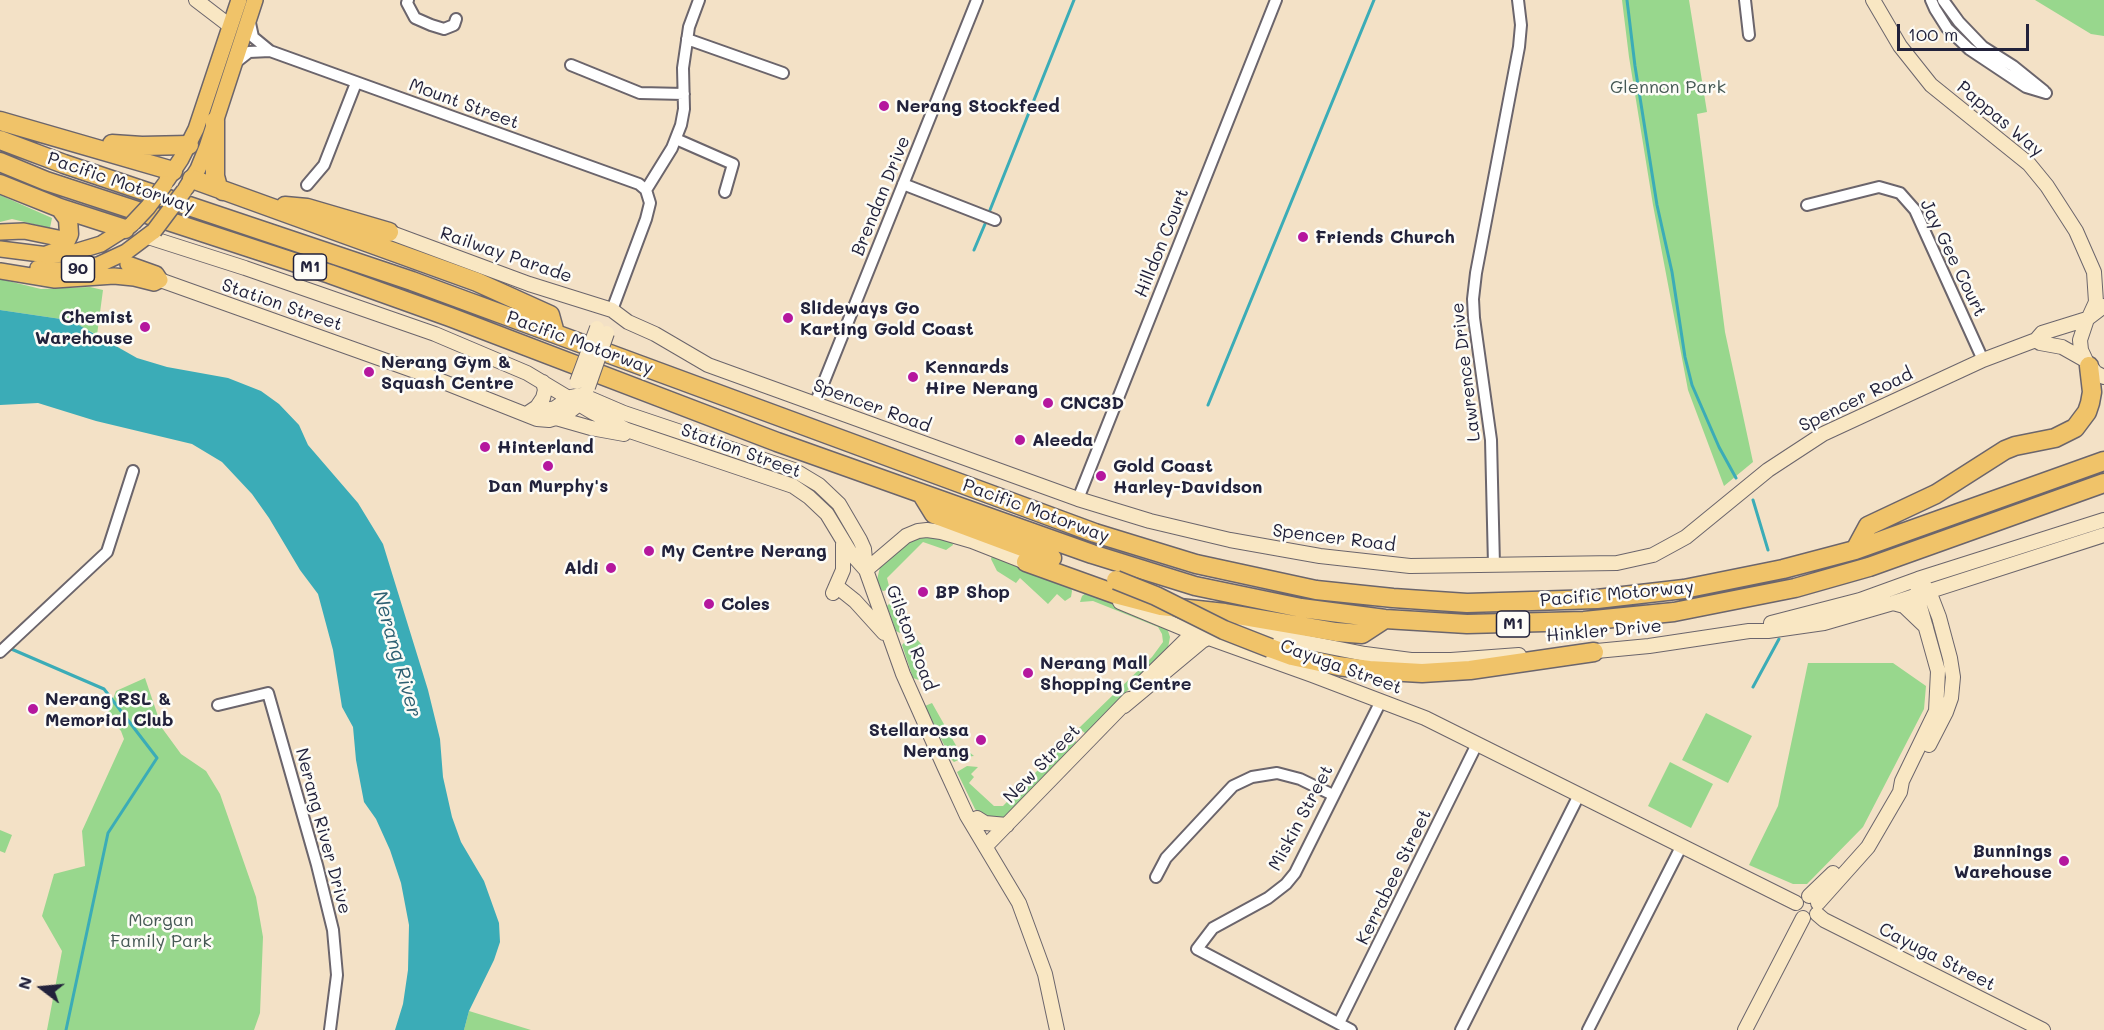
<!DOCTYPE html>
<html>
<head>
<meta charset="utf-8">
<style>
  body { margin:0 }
  #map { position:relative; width:2104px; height:1030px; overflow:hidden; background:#f3e1c6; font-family:Mali,sans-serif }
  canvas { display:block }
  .north { position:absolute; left:12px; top:958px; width:60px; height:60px; -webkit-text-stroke:4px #fdfcf7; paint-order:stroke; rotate:286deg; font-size:16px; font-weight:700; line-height:24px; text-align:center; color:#22223b }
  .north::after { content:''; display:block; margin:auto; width:21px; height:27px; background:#22223b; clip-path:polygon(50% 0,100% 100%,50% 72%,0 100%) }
  .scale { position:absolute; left:1897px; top:24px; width:132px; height:27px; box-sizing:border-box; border:3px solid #22223b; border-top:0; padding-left:8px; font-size:18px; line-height:21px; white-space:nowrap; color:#22223b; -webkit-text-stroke:4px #fdfcf7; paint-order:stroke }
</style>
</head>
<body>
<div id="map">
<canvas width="2104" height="1030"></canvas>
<div class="north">N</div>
<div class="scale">100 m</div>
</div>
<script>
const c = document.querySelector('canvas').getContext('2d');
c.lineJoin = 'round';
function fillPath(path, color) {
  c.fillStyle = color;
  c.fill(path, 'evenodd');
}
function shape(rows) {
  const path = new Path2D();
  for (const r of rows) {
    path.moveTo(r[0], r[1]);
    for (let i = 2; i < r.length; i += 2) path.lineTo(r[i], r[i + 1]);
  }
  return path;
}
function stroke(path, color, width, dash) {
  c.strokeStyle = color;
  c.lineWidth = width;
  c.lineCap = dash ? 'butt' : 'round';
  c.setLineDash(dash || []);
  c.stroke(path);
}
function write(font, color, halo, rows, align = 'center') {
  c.font = font + ' Mali,sans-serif';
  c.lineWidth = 5;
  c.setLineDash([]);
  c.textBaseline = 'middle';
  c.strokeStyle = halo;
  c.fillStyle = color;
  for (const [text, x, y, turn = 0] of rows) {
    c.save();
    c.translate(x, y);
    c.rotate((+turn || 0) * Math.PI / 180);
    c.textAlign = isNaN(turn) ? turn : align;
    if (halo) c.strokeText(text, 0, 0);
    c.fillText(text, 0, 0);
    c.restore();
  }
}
fillPath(shape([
  [1622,0,1689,0,1707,112,1697,114,1725,332,1753,462,1724,486,1688,390,1653,205,1629,57],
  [2035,0,2104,0,2104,36,2091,34],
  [0,195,52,218,50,228,12,219,0,222],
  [0,279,41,289,90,287,103,290,97,335,77,324,61,319,0,310],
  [933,535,952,541,953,545,946,550,923,542,887,578,889,586,887,590,883,591,880,589,877,580,880,567,904,544,918,537],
  [993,553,1070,585,1072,591,1071,597,1065,601,1057,594,1048,604,1020,578,1016,583,997,571,991,559],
  [1087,592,1161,623,1167,628,1170,637,1168,648,1086,734,1079,728,1152,657,1163,642,1162,634,1158,627,1093,601,1080,602,1082,596],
  [891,602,897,604,904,625,904,631,900,633,896,631,887,606],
  [912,634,923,646,914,661,926,673,925,678,922,681,913,678,902,645],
  [1808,663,1893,663,1926,686,1924,709,1863,827,1807,884,1793,884,1749,865,1778,806],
  [145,678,162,728,181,754,206,771,220,794,256,897,263,937,260,1013,254,1030,47,1030,62,951,42,916,54,874,85,866,82,831,124,739,121,731,107,715,116,691],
  [932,703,958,749,968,751,974,756,965,757,954,762,951,759,925,706],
  [1706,713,1752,736,1728,783,1682,760],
  [1071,736,1077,743,1007,815,1001,819,983,818,975,809,957,772,967,766,978,767,971,774,974,777,969,783,994,806,1003,806],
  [1670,762,1713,784,1691,828,1648,806],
  [0,830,12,835,5,853,0,851],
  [469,1011,531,1030,464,1030]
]), '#98d78d');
fillPath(shape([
  [0,310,61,319,77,324,137,358,167,367,228,378,261,391,279,404,299,425,308,445,358,503,383,544,428,690,440,739,443,777,452,817,461,842,484,881,499,923,500,942,494,960,469,1011,464,1030,395,1030,403,1004,408,970,409,925,401,883,390,850,376,819,364,802,356,760,353,727,342,707,333,650,318,594,300,570,269,518,252,494,222,462,192,444,96,421,38,403,0,405]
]), '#3bacb7');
stroke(shape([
  [1627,0,1635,66,1657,205,1672,272,1685,357,1692,385,1719,447,1736,478],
  [990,210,1074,0],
  [974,250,985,224],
  [1208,405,1374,0],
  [1753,500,1768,550],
  [9,648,104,689,157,758,108,833,66,1030],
  [1753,687,1779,639]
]), '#3bacb7', 3);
const street = shape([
  [408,0,407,3,415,18,431,25,444,29,454,25,456,19],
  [1745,0,1749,35],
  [1931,0,1935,9,1947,28,1969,49,2026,87,2046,93],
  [1943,0,1959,22,1983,47,2013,66,2044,91],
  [250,23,253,37,270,51,639,184,646,190],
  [687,39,783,73],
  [235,63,249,52,270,51],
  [571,65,640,93,684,94],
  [676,139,733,164,725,192],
  [903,184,995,220],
  [307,185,324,165,356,83],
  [646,190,672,148,681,125,684,109,683,68,689,27,699,0],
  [1807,205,1879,187,1900,193,1915,210,1983,360],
  [612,310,646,219,650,203,646,190],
  [815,404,977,0],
  [1078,499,1276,0],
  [1494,565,1491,440,1474,318,1473,299,1476,273,1519,47,1521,25,1518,0],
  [0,652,107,552,133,471],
  [218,705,268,693,317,865,333,930,337,975,330,1030],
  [1156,877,1166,858,1233,786,1252,777,1277,773,1300,779,1333,795],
  [1339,1023,1477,744],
  [1351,1030,1197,949,1213,928,1268,898,1286,884,1295,873,1381,701],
  [1461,1030,1579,795],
  [1588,1030,1681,847]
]);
const secondary = shape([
  [196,0,230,26],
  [1873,0,1900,46,1931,85,2029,164,2047,186,2076,231,2094,272,2096,302,2090,315],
  [389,232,529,284,612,310,628,322,655,334,708,365,1078,499,1150,521,1230,540,1320,556,1410,566,1617,563,1653,555,1686,537,1768,470,1823,434,1983,360,2036,340,2042,333,2087,319],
  [148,237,245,268,435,334,527,373,592,412,627,430,793,486,809,497,827,514,850,552,866,570],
  [160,280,426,375,537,419,549,420,565,415,574,408,583,396],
  [2104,306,2087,319,2080,340,2081,350,2087,363,2096,373,2104,377],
  [2036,340,2040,343,2062,347,2085,360],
  [528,413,537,407,543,398,545,390,543,382],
  [526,414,555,408,571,397,582,395,624,413,794,470,819,485,839,504,860,540,864,549,866,570,903,674,944,766,967,816,1019,903,1045,974,1057,1030],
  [556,418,591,428,624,434],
  [866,570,906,536,918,531,927,530,941,532,972,541,1033,565],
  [1924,586,1929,591,1939,617,1950,658,1953,677,1951,698,1946,712,1929,745],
  [840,589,855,601,884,633],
  [833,593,843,570,843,544],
  [1120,602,1192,632,1312,675,1425,718,1796,903],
  [1893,603,1904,606,1926,627],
  [1771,623,1860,600,1918,579,2104,520],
  [1586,652,1649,646,1749,631,1768,631,1824,623,1893,603,2104,535],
  [1143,682,1198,628],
  [1124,706,1202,641,1216,634,1229,631,1249,631,1365,654,1411,660,1451,660,1519,655],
  [977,818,985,823,1007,825],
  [986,846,1129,699],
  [1809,896,1833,873],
  [1818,903,1868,847,1900,792,1902,781,1936,711,1938,671,1917,596,1918,587],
  [1817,914,1824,920,2043,1030],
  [1745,1030,1803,918]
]);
const primary = shape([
  [167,180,181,159,196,129,239,0],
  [186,188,198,169,207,147,255,0],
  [0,232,24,231,58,238],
  [0,249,48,255,68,254,101,244,131,225],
  [38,268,63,270,98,265,126,252,154,231],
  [0,271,55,280,114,276,134,278,154,283,160,280,156,274,128,264]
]);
const highway = shape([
  [0,121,173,171],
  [215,121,215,176,218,187,223,191],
  [0,140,64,164,412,281,1095,533,1196,564,1316,590,1393,598,1467,603,1597,599,1684,589,1783,569,1855,550,2104,461],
  [112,144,142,146,189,145],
  [0,162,46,181,330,274,450,317,777,442,1092,554,1195,586,1301,608,1385,619,1467,624,1584,621,1674,612,1795,588,1869,567,2104,483],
  [192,179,477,282,550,315,555,333],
  [0,184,60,208,125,229],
  [285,206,307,208,389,232],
  [48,255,56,252,63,247,69,234,68,219,60,208],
  [921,493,934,514,1052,558],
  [1855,550,1868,526,1936,494,2005,450,2015,446,2055,438,2075,428,2087,412,2090,403,2092,392,2089,366],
  [1026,562,1115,594,1161,606,1225,613,1336,632,1362,634,1385,619],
  [1270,648,1292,656,1338,666,1369,670,1422,673,1470,670,1594,652]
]);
stroke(street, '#6b656c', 14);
stroke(secondary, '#6b656c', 16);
stroke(primary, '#6b656c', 18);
stroke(highway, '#6b656c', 21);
stroke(street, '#fff', 10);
stroke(secondary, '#f9e7c3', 14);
stroke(primary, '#f0c369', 15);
stroke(highway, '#f0c369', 18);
const secondaryBridge = shape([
  [577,382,597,328],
  [588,387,607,333]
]);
const primaryBridge = shape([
  [133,223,148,207,165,184],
  [154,231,184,191]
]);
const highwayBridge = shape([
  [1116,580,1156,596,1224,630,1270,648]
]);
stroke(secondaryBridge, '#6b656c', 16, []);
stroke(primaryBridge, '#6b656c', 18, []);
stroke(highwayBridge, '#6b656c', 21, []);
stroke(secondaryBridge, '#f9e7c3', 14);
stroke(primaryBridge, '#f0c369', 15);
stroke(highwayBridge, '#f0c369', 18);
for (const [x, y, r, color] of [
  [884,106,6,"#b5179e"],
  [1303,237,6,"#b5179e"],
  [788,318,6,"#b5179e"],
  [145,327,6,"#b5179e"],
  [369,372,6,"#b5179e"],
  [913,377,6,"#b5179e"],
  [1048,403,6,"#b5179e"],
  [1020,440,6,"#b5179e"],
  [485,447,6,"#b5179e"],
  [548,466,6,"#b5179e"],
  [1101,476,6,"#b5179e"],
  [649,551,6,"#b5179e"],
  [611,568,6,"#b5179e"],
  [923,592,6,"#b5179e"],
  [709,604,6,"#b5179e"],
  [1028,673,6,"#b5179e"],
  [33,709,6,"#b5179e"],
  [981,740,6,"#b5179e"],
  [2064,861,6,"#b5179e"]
]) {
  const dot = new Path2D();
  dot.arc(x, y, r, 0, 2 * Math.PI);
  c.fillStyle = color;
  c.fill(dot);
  stroke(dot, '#fdfcf7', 2);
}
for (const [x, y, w] of [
  [310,267,33],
  [78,269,33],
  [1513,624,33]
]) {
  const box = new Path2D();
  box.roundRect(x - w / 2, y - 13, w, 26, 4.5);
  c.fillStyle = '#fdfcf7';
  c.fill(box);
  stroke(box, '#22223b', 1.5);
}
write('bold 16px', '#22223b', null, [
  ["M1",310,267],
  ["90",78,269],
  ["M1",1513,624]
]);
write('18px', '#455854', '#fdfcf7', [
  ["Glennon Park",1668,87],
  ["Morgan",161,920],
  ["Family Park",161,941]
]);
write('18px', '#22223b', '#fdfcf7', [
  ["Mount Street",464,104,20],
  ["Pappas Way",2000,119,40],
  ["Pacific Motorway",121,183,19],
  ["Brendan Drive",881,196,-68],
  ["Hilldon Court",1162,243,-68],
  ["Railway Parade",506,255,19],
  ["Jay Gee Court",1953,258,64],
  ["Station Street",282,305,19],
  ["Pacific Motorway",580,343,20],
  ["Lawrence Drive",1466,372,-97],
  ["Spencer Road",1856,400,-26],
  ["Spencer Road",872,406,20],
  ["Station Street",741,451,20],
  ["Pacific Motorway",1036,511,20],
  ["Spencer Road",1334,538,7],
  ["Pacific Motorway",1617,594,-5],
  ["Hinkler Drive",1604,631,-5],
  ["Gilston Road",911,638,69],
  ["Cayuga Street",1341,667,20],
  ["New Street",1042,764,-46],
  ["Miskin Street",1301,818,-62],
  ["Nerang River Drive",323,831,75],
  ["Kerrabee Street",1394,877,-64],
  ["Cayuga Street",1937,957,27]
]);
write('bold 18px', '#22223b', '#fdfcf7', [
  ["Nerang Stockfeed",896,106],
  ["Friends Church",1315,237],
  ["Slideways Go",800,308],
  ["Karting Gold Coast",800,329],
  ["Chemist",133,317,"right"],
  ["Warehouse",133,338,"right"],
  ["Nerang Gym &",381,362],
  ["Squash Centre",381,383],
  ["Kennards",925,367],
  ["Hire Nerang",925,388],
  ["CNC3D",1060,403],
  ["Aleeda",1032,440],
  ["Hinterland",497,447],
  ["Gold Coast",1113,466],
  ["Harley-Davidson",1113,487],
  ["Dan Murphy's",548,486,"center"],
  ["My Centre Nerang",661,551],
  ["Aldi",599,568,"right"],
  ["BP Shop",935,592],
  ["Coles",721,604],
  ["Nerang Mall",1040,663],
  ["Shopping Centre",1040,684],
  ["Nerang RSL &",45,699],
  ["Memorial Club",45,720],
  ["Stellarossa",969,730,"right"],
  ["Nerang",969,751,"right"],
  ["Bunnings",2052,851,"right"],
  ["Warehouse",2052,872,"right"]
], 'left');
write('italic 20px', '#2d6073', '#fdfcf7', [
  ["Nerang River",397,654,74]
]);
</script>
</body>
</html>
